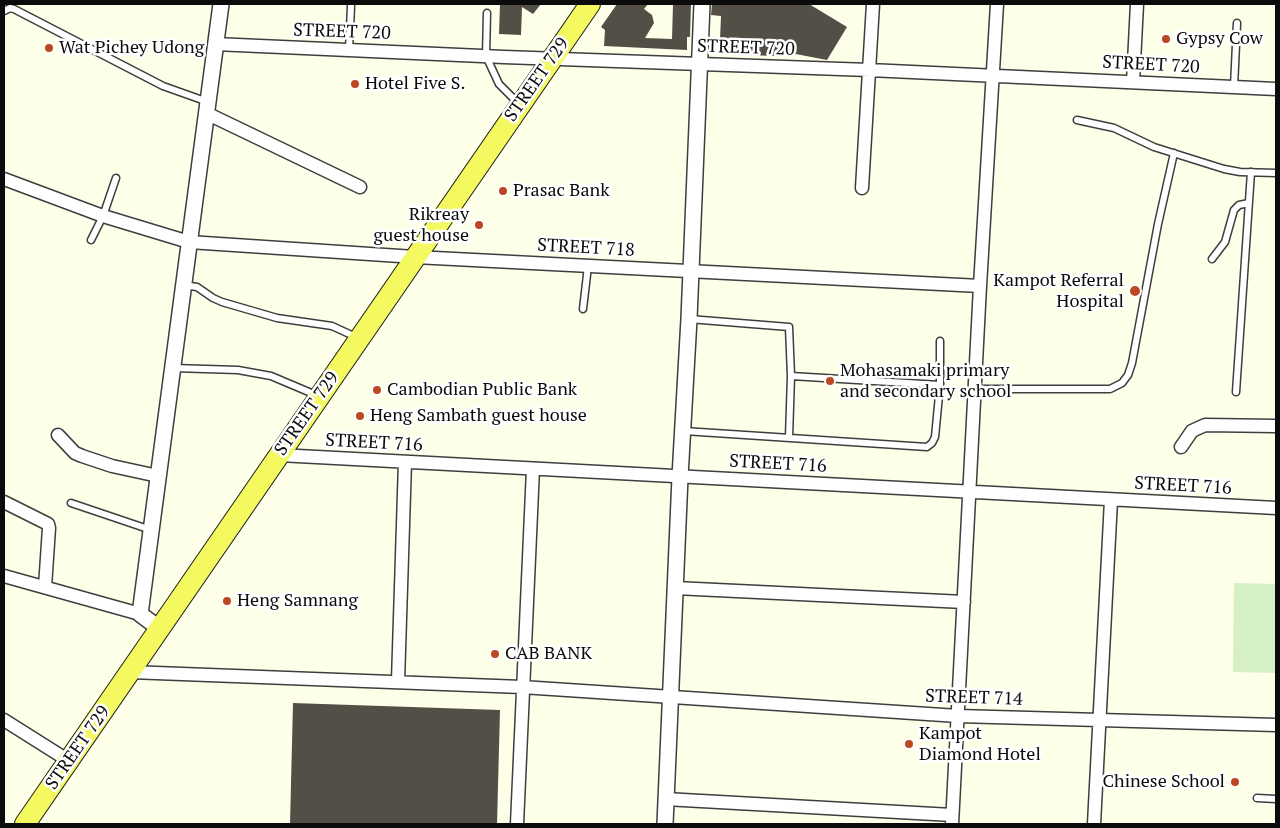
<!DOCTYPE html>
<html>
<head>
<meta charset="utf-8">
<style>
  body { margin:0 }
  #map { position:relative; width:1280px; height:828px; overflow:hidden; background:#fdffe9; font-family:"PT Serif",serif }
  canvas { display:block }
  .frame { position:absolute; inset:0; border:5px solid #0b0b0b; pointer-events:none }
</style>
</head>
<body>
<div id="map">
<canvas width="1280" height="828"></canvas>
<div class="frame"></div>
</div>
<script>
const c = document.querySelector('canvas').getContext('2d');
c.lineJoin = 'round';
function fillPath(path, color) {
  c.fillStyle = color;
  c.fill(path, 'evenodd');
}
function shape(rows) {
  const path = new Path2D();
  for (const r of rows) {
    path.moveTo(r[0], r[1]);
    for (let i = 2; i < r.length; i += 2) path.lineTo(r[i], r[i + 1]);
  }
  return path;
}
function stroke(path, color, width, dash) {
  c.strokeStyle = color;
  c.lineWidth = width;
  c.lineCap = dash ? 'butt' : 'round';
  c.setLineDash(dash || []);
  c.stroke(path);
}
function write(font, color, halo, rows, align = 'center') {
  c.font = font + ' "PT Serif",serif';
  c.lineWidth = 5;
  c.setLineDash([]);
  c.textBaseline = 'middle';
  c.strokeStyle = halo;
  c.fillStyle = color;
  for (const [text, x, y, turn = 0] of rows) {
    c.save();
    c.translate(x, y);
    c.rotate((+turn || 0) * Math.PI / 180);
    c.textAlign = isNaN(turn) ? turn : align;
    if (halo) c.strokeText(text, 0, 0);
    c.fillText(text, 0, 0);
    c.restore();
  }
}
fillPath(shape([
  [1234,583,1276,584,1276,673,1233,672]
]), '#d5f0c5');
fillPath(shape([
  [500,4,541,4,533,14,522,7,521,35,499,34],
  [617,4,648,4,644,9,652,15,654,23,645,38,672,39,673,4,691,4,690,37,687,37,687,50,604,46,605,30,601,27],
  [712,4,809,4,847,27,827,60,775,50,774,56,725,54,726,40,720,40,721,16,711,15],
  [293,703,500,710,497,824,290,824]
]), '#534f47');
const service = shape([
  [4,11,10,8,14,9,163,86,208,102],
  [487,13,486,56,499,84,519,104],
  [349,50,351,6],
  [1234,87,1237,23],
  [1077,120,1114,128,1154,147,1224,169,1240,172,1276,173],
  [91,240,103,216,116,178],
  [1212,259,1225,242,1234,210,1239,205,1249,203],
  [183,285,197,287,213,298,222,302,277,318,332,326,356,337],
  [583,309,588,266],
  [689,319,789,327,791,376,789,437],
  [173,368,238,370,271,376,316,395],
  [791,376,940,385],
  [975,389,1110,389,1122,383,1128,375,1132,363,1158,224,1174,153],
  [1236,392,1251,172],
  [684,431,927,447,932,443,935,437,940,385,940,341],
  [71,503,151,530],
  [1257,798,1276,799]
]);
const minor = shape([
  [215,44,504,57,869,70,1276,89],
  [1133,82,1137,4],
  [206,113,360,187],
  [4,179,103,216,189,242,415,257,980,286],
  [862,188,873,4],
  [58,435,75,453,82,456,112,466,158,476],
  [1181,447,1192,431,1205,425,1276,426],
  [279,455,1276,508],
  [4,502,48,524,49,528,45,587],
  [4,576,140,614],
  [675,588,964,602],
  [130,672,522,687,958,716,1276,725],
  [398,681,405,462],
  [4,720,69,761],
  [665,799,952,815],
  [517,824,533,469],
  [952,824,980,286,997,4],
  [1094,824,1111,500]
]);
const tertiary = shape([
  [160,629,140,614,221,4],
  [665,824,680,477,689,319,702,4]
]);
const primary = shape([
  [25,824,590,4]
]);
stroke(service, '#3e3e3e', 9);
stroke(minor, '#3e3e3e', 15);
stroke(tertiary, '#3e3e3e', 18);
stroke(primary, '#1c1c1c', 22);
stroke(service, '#fff', 6);
stroke(minor, '#fff', 12);
stroke(tertiary, '#fff', 15);
stroke(primary, '#f3f95e', 20);
for (const [x, y, r, color] of [
  [1166,39,5,"#bb4723"],
  [49,48,5,"#bb4723"],
  [355,84,5,"#bb4723"],
  [503,191,5,"#bb4723"],
  [479,225,5,"#bb4723"],
  [1135,291,6,"#bb4723"],
  [830,381,5,"#bb4723"],
  [377,390,5,"#bb4723"],
  [360,416,5,"#bb4723"],
  [227,601,5,"#bb4723"],
  [495,654,5,"#bb4723"],
  [909,744,5,"#bb4723"],
  [1235,782,5,"#bb4723"]
]) {
  const dot = new Path2D();
  dot.arc(x, y, r, 0, 2 * Math.PI);
  c.fillStyle = color;
  c.fill(dot);
  stroke(dot, '#fff', 2);
}
write('18px', '#0b0b0b', '#fff', [
  ["STREET 720",342,32,2],
  ["STREET 720",746,48,2],
  ["STREET 720",1151,65,3],
  ["STREET 729",537,80,-55],
  ["STREET 718",586,248,3],
  ["STREET 729",307,414,-55],
  ["STREET 716",374,443,3],
  ["STREET 716",778,464,3],
  ["STREET 716",1183,486,3],
  ["STREET 714",974,698,2],
  ["STREET 729",78,748,-55]
]);
write('18px', '#0b0b0b', '#fff', [
  ["Gypsy Cow",1176,39],
  ["Wat Pichey Udong",59,48],
  ["Hotel Five S.",365,84],
  ["Prasac Bank",513,191],
  ["Rikreay",469,215,"right"],
  ["guest house",469,236,"right"],
  ["Kampot Referral",1124,281,"right"],
  ["Hospital",1124,302,"right"],
  ["Mohasamaki primary",840,371],
  ["and secondary school",840,392],
  ["Cambodian Public Bank",387,390],
  ["Heng Sambath guest house",370,416],
  ["Heng Samnang",237,601],
  ["CAB BANK",505,654],
  ["Kampot",919,734],
  ["Diamond Hotel",919,755],
  ["Chinese School",1225,782,"right"]
], 'left');
</script>
</body>
</html>
